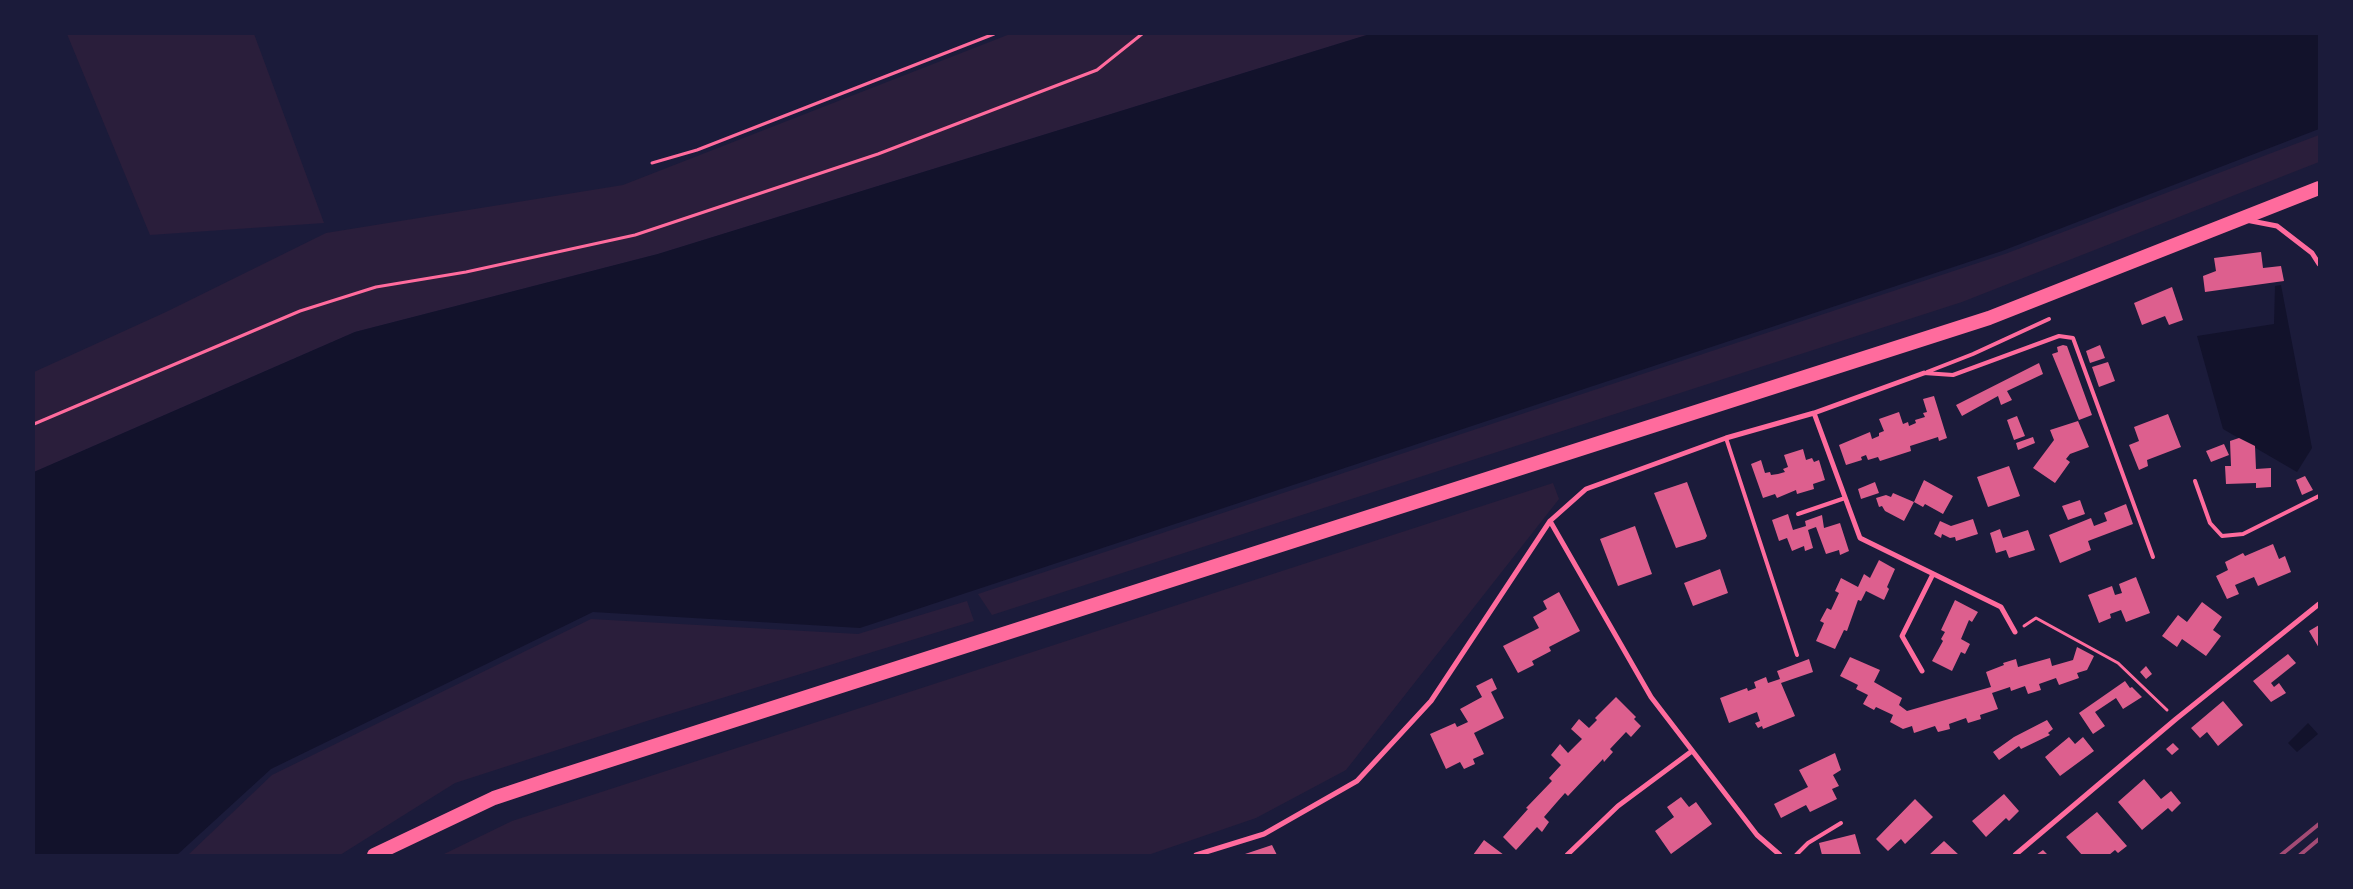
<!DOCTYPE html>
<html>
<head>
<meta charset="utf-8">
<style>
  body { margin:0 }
  #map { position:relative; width:2353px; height:889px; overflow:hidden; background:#1b1b3a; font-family:"IBM Plex Serif",serif }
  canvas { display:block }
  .frame { position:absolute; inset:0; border:35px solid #1b1b3a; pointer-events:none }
</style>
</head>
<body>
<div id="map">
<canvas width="2353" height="889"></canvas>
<div class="frame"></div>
</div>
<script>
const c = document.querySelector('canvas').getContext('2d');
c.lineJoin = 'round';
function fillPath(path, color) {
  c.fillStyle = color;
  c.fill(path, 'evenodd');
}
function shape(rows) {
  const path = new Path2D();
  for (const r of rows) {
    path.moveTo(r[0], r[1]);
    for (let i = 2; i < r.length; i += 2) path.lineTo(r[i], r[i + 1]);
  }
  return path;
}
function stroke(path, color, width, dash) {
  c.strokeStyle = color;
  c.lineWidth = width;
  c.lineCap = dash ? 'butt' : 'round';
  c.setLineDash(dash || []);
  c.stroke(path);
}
fillPath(shape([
  [67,34,254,34,324,223,150,235],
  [1010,34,1370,34,658,254,355,332,34,472,34,372,166,312,326,233,623,185],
  [2319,135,2319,162,1962,302,992,615,978,594,2005,254],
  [1553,483,1559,499,1346,770,1256,818,1148,855,442,855,512,821],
  [967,601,974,621,650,720,455,783,340,855,188,855,272,775,591,619,858,634]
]), '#2a1e3b');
fillPath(shape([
  [1370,34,2319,34,2319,129,2002,251,860,628,593,612,271,769,177,855,34,855,34,472,355,332,658,254],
  [2281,285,2312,448,2297,472,2223,429,2197,336,2274,324,2275,286],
  [2308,723,2318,734,2297,752,2288,743]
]), '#12122b');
fillPath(shape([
  [2261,252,2263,268,2281,266,2284,281,2205,292,2203,276,2216,271,2214,258],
  [2172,287,2183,320,2169,325,2165,316,2142,325,2134,303],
  [2063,345,2067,346,2092,415,2079,420,2052,354,2058,352,2057,347],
  [2100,345,2105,358,2090,363,2086,351],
  [2108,362,2115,381,2099,387,2092,367],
  [2039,363,2043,374,2007,391,2012,400,2001,405,1998,396,1962,416,1956,405],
  [1934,396,1947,438,1939,441,1938,437,1910,446,1911,451,1880,461,1878,457,1868,460,1866,455,1861,457,1862,460,1846,465,1839,445,1870,432,1872,439,1879,436,1879,433,1884,431,1879,419,1899,412,1903,424,1908,422,1909,426,1916,423,1915,420,1925,417,1923,413,1927,412,1923,399],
  [2168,414,2181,447,2147,460,2148,466,2139,470,2129,445,2139,441,2134,427],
  [2017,416,2025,436,2014,440,2007,420],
  [2078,421,2089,447,2070,454,2066,459,2070,462,2055,483,2033,468,2054,440,2050,430],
  [2033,437,2035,443,2018,450,2016,443],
  [2239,438,2255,446,2256,469,2271,468,2271,487,2256,488,2256,483,2226,484,2225,466,2231,466,2230,441],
  [2224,444,2229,455,2211,462,2206,451],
  [1803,449,1806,460,1812,458,1814,462,1819,460,1825,480,1813,484,1814,489,1797,494,1796,490,1777,498,1775,494,1763,498,1751,464,1761,460,1765,473,1770,472,1771,475,1778,474,1785,472,1783,469,1788,467,1784,455],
  [2009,466,2020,496,1988,507,1977,477],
  [2305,476,2313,490,2302,495,2296,480],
  [1924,480,1953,496,1943,514,1925,504,1923,507,1914,502,1904,521,1885,511,1882,506,1879,507,1876,498,1886,495,1891,497,1893,493,1914,502],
  [1687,482,1707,536,1705,539,1676,548,1654,493],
  [1875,482,1879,493,1861,499,1858,489],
  [2080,500,2085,514,2068,520,2062,506],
  [2126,504,2133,524,2088,541,2091,550,2060,563,2049,535,2091,518,2094,526,2107,521,2104,513],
  [1788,514,1793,530,1806,526,1805,521,1822,515,1824,528,1840,523,1849,551,1840,555,1839,550,1826,554,1816,527,1808,530,1813,548,1805,551,1804,546,1792,551,1787,538,1779,541,1772,520],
  [1973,519,1978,534,1956,541,1955,537,1950,538,1942,534,1941,538,1934,534,1940,521,1951,526],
  [1635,526,1652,574,1618,586,1600,539],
  [2000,529,2003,538,2028,530,2035,550,2009,558,2006,550,1996,553,1990,533],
  [2273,544,2279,559,2285,556,2291,572,2258,586,2254,577,2235,585,2239,594,2227,599,2216,576,2228,570,2225,562,2243,553,2245,556],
  [1879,560,1895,569,1887,587,1889,589,1884,600,1866,591,1861,601,1858,600,1847,631,1844,630,1835,649,1816,641,1824,623,1820,621,1827,608,1831,610,1839,593,1835,591,1841,578,1858,587,1864,574,1870,578],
  [1720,569,1728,593,1693,606,1684,583],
  [2136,577,2150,613,2126,622,2121,610,2110,614,2111,618,2099,623,2088,595,2112,586,2115,595,2122,593,2119,584],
  [1559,592,1580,631,1549,647,1551,651,1532,661,1534,665,1518,673,1503,646,1539,628,1533,617,1547,609,1543,601],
  [1955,600,1978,612,1972,622,1969,620,1961,639,1970,644,1965,654,1961,652,1952,671,1932,661,1943,641,1941,639,1945,632,1941,630],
  [2202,602,2222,617,2213,630,2221,636,2206,656,2182,639,2177,647,2162,636,2178,615,2187,622],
  [2319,625,2319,648,2309,631],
  [2077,647,2094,656,2087,670,2077,673,2079,678,2059,685,2056,678,2039,684,2041,690,2028,694,2025,686,2011,691,2010,687,1992,693,1998,709,1980,715,1981,719,1968,723,1966,718,1949,724,1950,729,1938,732,1935,726,1914,733,1912,726,1903,729,1890,722,1893,715,1876,707,1874,710,1863,704,1868,695,1856,689,1858,685,1840,676,1850,657,1880,670,1874,682,1902,698,1899,705,1907,711,1991,687,1986,672,2004,665,2003,663,2016,659,2018,667,2050,658,2052,666,2073,660],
  [2288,654,2296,663,2271,683,2274,687,2279,683,2286,693,2271,702,2253,681],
  [1809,659,1813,672,1781,683,1795,716,1763,729,1762,726,1758,728,1755,723,1760,721,1757,712,1729,723,1720,698,1747,688,1748,691,1756,688,1754,682,1766,677,1768,683,1780,679,1777,671],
  [2146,666,2152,674,2146,679,2140,672],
  [1492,678,1497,689,1491,692,1504,718,1474,733,1484,754,1473,759,1475,764,1464,769,1460,762,1446,769,1430,734,1455,723,1457,727,1468,722,1460,709,1482,697,1476,686],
  [2125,681,2130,688,2132,687,2142,697,2123,709,2116,698,2095,712,2105,726,2093,734,2079,713],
  [1616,697,1636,717,1634,719,1641,726,1631,737,1626,732,1610,749,1613,752,1604,762,1603,759,1568,796,1565,793,1557,802,1544,817,1549,822,1542,832,1537,827,1516,850,1503,837,1528,809,1526,808,1552,781,1549,778,1561,765,1551,755,1560,744,1568,753,1582,739,1571,729,1579,719,1589,728,1597,720,1595,718],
  [2223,701,2243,725,2218,746,2207,732,2200,738,2191,728],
  [2047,720,2053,729,2048,733,2050,735,2021,749,2019,746,1999,760,1993,752,2014,737],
  [2069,737,2075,744,2083,737,2094,751,2060,776,2045,757],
  [2173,743,2179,749,2172,755,2166,749],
  [1835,753,1841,770,1833,775,1839,786,1832,789,1837,799,1810,812,1806,805,1781,818,1774,804,1808,787,1799,770],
  [2144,779,2161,799,2171,791,2181,803,2172,812,2168,808,2142,830,2118,802],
  [2004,794,2019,811,2009,821,2006,818,1986,837,1972,821],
  [1681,797,1689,807,1696,802,1712,824,1671,854,1655,831,1674,817,1667,807],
  [1915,799,1933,817,1905,844,1901,839,1888,851,1876,839],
  [2097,812,2127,846,2118,853,2115,850,2109,855,2082,855,2066,837],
  [1855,834,1861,855,1822,855,1819,843],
  [1484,840,1504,855,1473,855],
  [1944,841,1959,855,1929,855],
  [1272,845,1277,855,1242,855],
  [2043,850,2048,855,2036,855]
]), '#dd5f8e');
stroke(shape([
  [652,163,697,150,994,34],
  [34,424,300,311,376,287,466,272,635,235,878,154,1097,70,1142,34],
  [2024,626,2036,618,2118,663,2167,710]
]), '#ff6b9d', 3);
stroke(shape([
  [1927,372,1973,354,2049,319],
  [1924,373,1953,375,2059,336,2073,338,2153,557],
  [1726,438,1797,655],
  [2195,481,2210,523,2222,536,2243,534,2319,496],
  [1798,514,1845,498],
  [1796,855,1808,843,1841,823]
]), '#ff6b9d', 4);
stroke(shape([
  [2246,220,2277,226,2312,253,2319,264],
  [1814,413,1860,538,2001,607,2015,632],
  [1550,521,1651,697,1757,835,1780,855],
  [1922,671,1902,636,1933,574],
  [1196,855,1264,834,1357,781,1431,701,1550,521,1586,489,1726,438,1814,413,1924,373],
  [1567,855,1618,806,1692,751],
  [2015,855,2176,719,2319,604]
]), '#ff6b9d', 5);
stroke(shape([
  [374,855,494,798,551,779,1989,318,2319,188]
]), '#ff6b9d', 14);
stroke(shape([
  [2281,855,2319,824],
  [2300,855,2319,839]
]), '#a44b75', 4);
</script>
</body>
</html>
